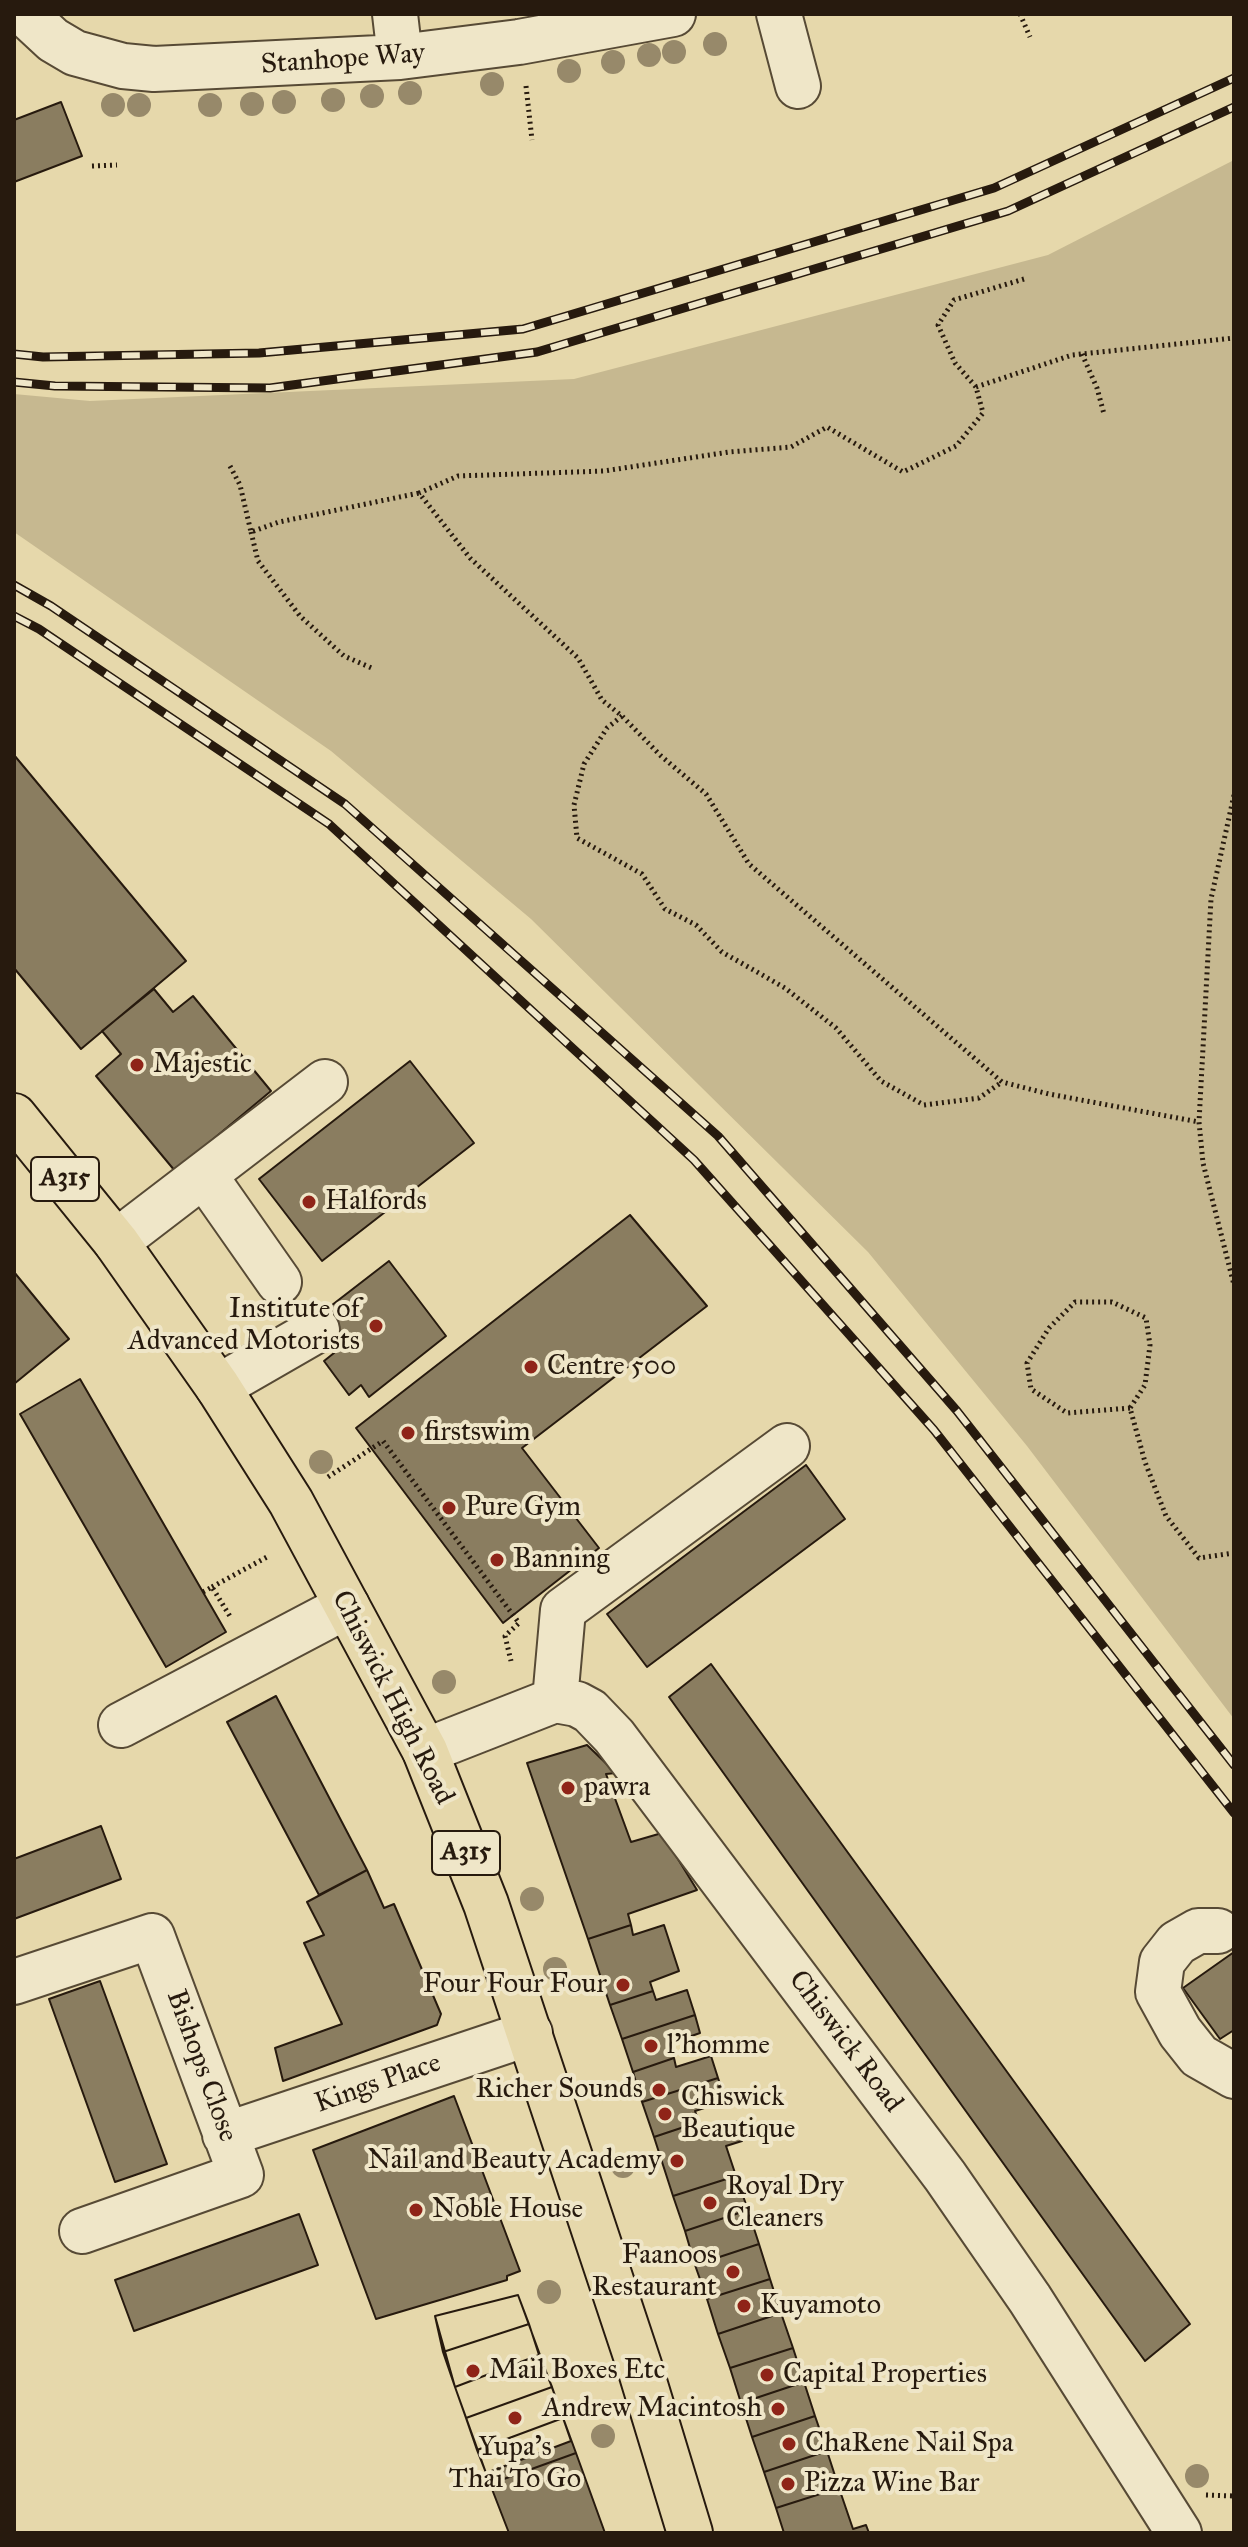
<!DOCTYPE html>
<html>
<head>
<meta charset="utf-8">
<style>
  body { margin:0 }
  #map { position:relative; width:1248px; height:2547px; overflow:hidden; background:#e6d8ab; font-family:"IM FELL Great Primer",serif }
  canvas { display:block }
  .frame { position:absolute; inset:0; border:16px solid #271a0e; pointer-events:none }
</style>
</head>
<body>
<div id="map">
<canvas width="1248" height="2547"></canvas>
<div class="frame"></div>
</div>
<script>
const c = document.querySelector('canvas').getContext('2d');
c.lineJoin = 'round';
function fillPath(path, color) {
  c.fillStyle = color;
  c.fill(path, 'evenodd');
}
function shape(rows) {
  const path = new Path2D();
  for (const r of rows) {
    path.moveTo(r[0], r[1]);
    for (let i = 2; i < r.length; i += 2) path.lineTo(r[i], r[i + 1]);
  }
  return path;
}
function stroke(path, color, width, dash) {
  c.strokeStyle = color;
  c.lineWidth = width;
  c.lineCap = dash ? 'butt' : 'round';
  c.setLineDash(dash || []);
  c.stroke(path);
}
function write(font, color, halo, rows, align = 'center') {
  c.font = font + ' "IM FELL Great Primer",serif';
  c.lineWidth = 8;
  c.setLineDash([]);
  c.textBaseline = 'middle';
  c.strokeStyle = halo;
  c.fillStyle = color;
  for (const [text, x, y, turn = 0] of rows) {
    c.save();
    c.translate(x, y);
    c.rotate((+turn || 0) * Math.PI / 180);
    c.textAlign = isNaN(turn) ? turn : align;
    if (halo) c.strokeText(text, 0, 0);
    c.fillText(text, 0, 0);
    c.restore();
  }
}
fillPath(shape([
  [1234,160,1234,1719,1027,1446,868,1252,531,919,331,751,14,532,14,394,90,401,574,379,1048,255]
]), '#c6b890');
const building = shape([
  [61,102,82,156,14,182,14,120,61,102],
  [14,755,186,961,81,1049,14,968,14,755],
  [154,989,173,1012,193,996,271,1091,175,1171,96,1076,121,1054,102,1031,154,989],
  [410,1061,474,1143,322,1261,259,1179,410,1061],
  [630,1215,707,1306,522,1448,599,1548,503,1623,356,1428,630,1215],
  [389,1261,446,1336,369,1397,361,1385,349,1395,324,1361,334,1353,310,1322,389,1261],
  [14,1272,69,1339,14,1384,14,1272],
  [80,1379,226,1632,166,1667,20,1414,80,1379],
  [806,1465,845,1519,647,1667,607,1614,806,1465],
  [711,1664,1190,2324,1145,2361,669,1697,711,1664],
  [276,1696,367,1870,319,1895,227,1722,276,1696],
  [587,1745,616,1773,606,1774,631,1842,662,1833,697,1890,628,1914,631,1925,588,1939,527,1763,587,1745],
  [101,1826,121,1879,14,1919,14,1859,101,1826],
  [367,1870,384,1908,394,1904,441,2014,437,2025,283,2081,275,2048,342,2024,304,1943,324,1935,307,1902,367,1870],
  [631,1925,633,1935,664,1925,679,1971,650,1982,653,1991,610,2005,588,1939,631,1925],
  [1234,1952,1234,2030,1220,2039,1183,1988,1234,1952],
  [100,1981,167,2164,115,2182,49,1999,100,1981],
  [687,1990,695,2015,622,2039,610,2005,653,1991,656,2000,687,1990],
  [695,2015,700,2033,669,2044,674,2058,633,2072,622,2039,695,2015],
  [711,2056,718,2078,642,2102,633,2072,674,2058,676,2067,711,2056],
  [718,2078,726,2101,695,2111,699,2122,654,2137,642,2102,718,2078],
  [454,2096,520,2271,507,2276,507,2280,376,2319,313,2150,454,2096],
  [736,2121,742,2141,726,2146,736,2176,673,2196,654,2137,699,2122,702,2132,736,2121],
  [736,2176,748,2210,685,2231,673,2196,736,2176],
  [748,2210,759,2244,695,2265,685,2231,748,2210],
  [299,2214,318,2265,134,2331,115,2280,299,2214],
  [759,2244,770,2279,707,2299,695,2265,759,2244],
  [770,2279,781,2313,718,2334,707,2299,770,2279],
  [518,2295,529,2324,443,2352,435,2316,518,2295],
  [518,2295,576,2453,490,2484,455,2387,435,2316,518,2295],
  [781,2313,793,2348,730,2368,718,2334,781,2313],
  [529,2324,539,2355,455,2387,443,2352,529,2324],
  [793,2348,804,2382,741,2403,730,2368,793,2348],
  [539,2355,552,2387,466,2418,455,2387,539,2355],
  [804,2382,815,2416,752,2437,741,2403,804,2382],
  [552,2387,563,2418,477,2450,466,2418,552,2387],
  [815,2416,827,2451,764,2472,752,2437,815,2416],
  [563,2418,571,2441,486,2473,477,2450,563,2418],
  [827,2451,839,2488,776,2508,764,2472,827,2451],
  [576,2453,605,2533,509,2533,490,2484,576,2453],
  [839,2488,853,2529,866,2525,869,2533,784,2533,776,2508,839,2488]
]);
fillPath(building, '#8a7d60');
stroke(building, '#271a0e', 2);
const minor = shape([
  [25,14,53,40,75,53,123,66,154,69,400,57,519,42,673,14],
  [395,14,400,57],
  [779,14,798,86],
  [204,1175,279,1282],
  [116,1242,325,1082],
  [218,1387,317,1330],
  [555,1700,563,1610,787,1446],
  [121,1725,347,1606],
  [425,1751,555,1700,577,1704,590,1711,614,1736,945,2176,1030,2299,1179,2533],
  [1218,1931,1198,1931,1177,1943,1162,1962,1158,1992,1180,2032,1199,2056,1234,2076],
  [14,1982,152,1936,241,2175,82,2231],
  [225,2135,530,2033]
]);
const major = shape([
  [14,1116,116,1242,218,1387,291,1502,425,1751,486,1904,639,2365,690,2533]
]);
stroke(minor, '#574a35', 48);
stroke(major, '#271a0e', 48);
stroke(shape([
  [1020,14,1030,37],
  [526,86,532,140],
  [92,166,117,165],
  [1024,279,954,300,938,325,955,363,976,387,983,413,956,446,903,472,827,427,791,447,729,452,604,471,458,476,419,493,470,558,578,658,602,700,622,716,661,756,706,794,749,864,1002,1082,1049,1094,1199,1122],
  [1082,354,1097,388,1104,414],
  [976,387,1072,355,1234,338],
  [230,466,240,485,251,532,279,522,419,493],
  [251,532,258,561,300,616,344,656,374,669],
  [622,716,607,728,584,764,574,805,577,838,642,874,665,909,696,925,722,952,785,988,836,1028,881,1081,924,1105,979,1098,1002,1082],
  [1234,795,1211,899,1199,1122,1203,1163,1234,1285],
  [1130,1408,1067,1413,1031,1389,1027,1363,1049,1328,1075,1302,1112,1302,1146,1318,1150,1345,1145,1385,1130,1408,1145,1462,1166,1516,1199,1558,1234,1553],
  [328,1477,383,1441,519,1623,505,1636,511,1661],
  [212,1587,267,1557],
  [203,1592,212,1587,231,1618],
  [1206,2495,1234,2496]
]), '#271a0e', 5, [2, 4]);
stroke(minor, '#efe6c8', 44);
stroke(major, '#e6d8ab', 44);
const rail = shape([
  [14,354,43,357,259,353,523,329,994,188,1234,78],
  [14,382,55,386,270,388,537,352,1008,211,1234,107],
  [14,585,51,606,345,804,718,1136,957,1411,1234,1765],
  [14,616,39,629,329,824,694,1160,934,1430,1234,1813]
]);
stroke(rail, '#271a0e', 9);
stroke(rail, '#efe6c8', 6, [18]);
c.fillStyle = '#97896a';
for (const [x, y] of [
  [715,44],
  [674,52],
  [649,55],
  [613,62],
  [569,71],
  [492,84],
  [410,93],
  [372,96],
  [333,100],
  [284,102],
  [252,104],
  [113,105],
  [139,105],
  [210,105],
  [321,1462],
  [444,1682],
  [532,1899],
  [555,1969],
  [623,2166],
  [549,2292],
  [603,2436],
  [1197,2476]
]) {
  c.beginPath();
  c.arc(x, y, 12, 0, 2 * Math.PI);
  c.fill();
}
for (const [x, y, r, color] of [
  [137,1065,8,"#8f2418"],
  [309,1202,8,"#8f2418"],
  [376,1326,8,"#8f2418"],
  [531,1367,8,"#8f2418"],
  [408,1433,8,"#8f2418"],
  [449,1508,8,"#8f2418"],
  [497,1560,8,"#8f2418"],
  [568,1788,8,"#8f2418"],
  [623,1985,8,"#8f2418"],
  [651,2046,8,"#8f2418"],
  [659,2090,8,"#8f2418"],
  [665,2114,8,"#8f2418"],
  [677,2161,8,"#8f2418"],
  [710,2203,8,"#8f2418"],
  [416,2210,8,"#8f2418"],
  [733,2272,8,"#8f2418"],
  [744,2306,8,"#8f2418"],
  [473,2371,8,"#8f2418"],
  [767,2375,8,"#8f2418"],
  [778,2409,8,"#8f2418"],
  [515,2418,8,"#8f2418"],
  [789,2444,8,"#8f2418"],
  [788,2484,8,"#8f2418"]
]) {
  const dot = new Path2D();
  dot.arc(x, y, r, 0, 2 * Math.PI);
  c.fillStyle = color;
  c.fill(dot);
  stroke(dot, '#efe6c8', 3);
}
for (const [x, y, w] of [
  [65,1179,68],
  [466,1853,68]
]) {
  const box = new Path2D();
  box.roundRect(x - w / 2, y - 22, w, 44, 6);
  c.fillStyle = '#efe6c8';
  c.fill(box);
  stroke(box, '#271a0e', 2);
}
write('bold 26px', '#271a0e', null, [
  ["A315",65,1179],
  ["A315",466,1853]
]);
write('28px', '#271a0e', '#efe6c8', [
  ["Stanhope Way",343,60,-4],
  ["Chiswick High Road",392,1698,63],
  ["Chiswick Road",845,2042,53],
  ["Bishops Close",201,2066,70],
  ["Kings Place",378,2084,-19]
]);
write('28px', '#271a0e', '#efe6c8', [
  ["Majestic",153,1065],
  ["Halfords",325,1202],
  ["Institute of",360,1310,"right"],
  ["Advanced Motorists",360,1342,"right"],
  ["Centre 500",547,1367],
  ["firstswim",424,1433],
  ["Pure Gym",465,1508],
  ["Banning",513,1560],
  ["pawra",584,1788],
  ["Four Four Four",607,1985,"right"],
  ["l'homme",667,2046],
  ["Richer Sounds",643,2090,"right"],
  ["Chiswick",681,2098],
  ["Beautique",681,2130],
  ["Nail and Beauty Academy",661,2161,"right"],
  ["Royal Dry",726,2187],
  ["Cleaners",726,2219],
  ["Noble House",432,2210],
  ["Faanoos",717,2256,"right"],
  ["Restaurant",717,2288,"right"],
  ["Kuyamoto",760,2306],
  ["Mail Boxes Etc",489,2371],
  ["Capital Properties",783,2375],
  ["Andrew Macintosh",762,2409,"right"],
  ["ChaRene Nail Spa",805,2444],
  ["Yupa's",515,2448,"center"],
  ["Thai To Go",515,2480,"center"],
  ["Pizza Wine Bar",804,2484]
], 'left');
</script>
</body>
</html>
